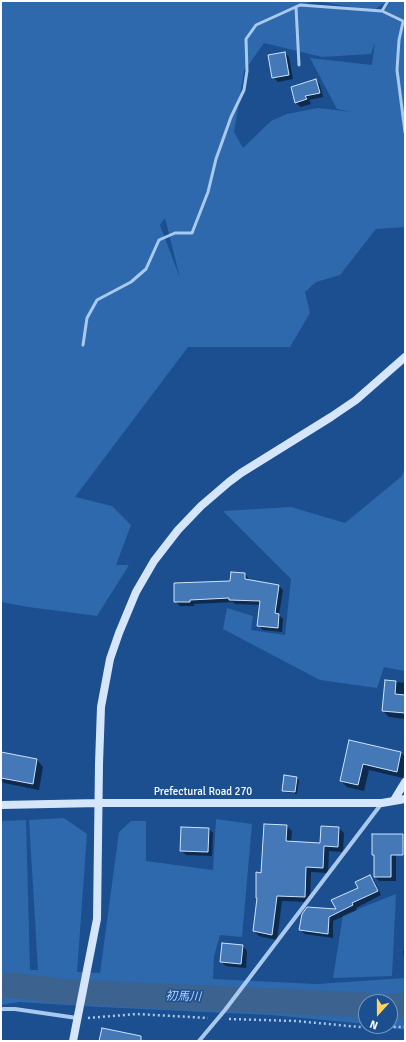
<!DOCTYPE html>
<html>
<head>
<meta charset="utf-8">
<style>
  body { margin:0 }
  #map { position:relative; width:406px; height:1042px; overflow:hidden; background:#1b4f8f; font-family:Signika,sans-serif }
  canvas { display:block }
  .frame { position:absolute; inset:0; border:2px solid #fff; pointer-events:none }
  .north { position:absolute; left:358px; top:994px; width:40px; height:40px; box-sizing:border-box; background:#1b4f8f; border:1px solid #7695bc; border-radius:50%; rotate:201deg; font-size:11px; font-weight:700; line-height:16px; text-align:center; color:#fff }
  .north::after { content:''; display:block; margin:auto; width:14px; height:18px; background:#ffd166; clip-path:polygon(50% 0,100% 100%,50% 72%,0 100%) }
</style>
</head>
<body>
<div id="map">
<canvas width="406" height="1042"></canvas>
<div class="frame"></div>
<div class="north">N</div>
</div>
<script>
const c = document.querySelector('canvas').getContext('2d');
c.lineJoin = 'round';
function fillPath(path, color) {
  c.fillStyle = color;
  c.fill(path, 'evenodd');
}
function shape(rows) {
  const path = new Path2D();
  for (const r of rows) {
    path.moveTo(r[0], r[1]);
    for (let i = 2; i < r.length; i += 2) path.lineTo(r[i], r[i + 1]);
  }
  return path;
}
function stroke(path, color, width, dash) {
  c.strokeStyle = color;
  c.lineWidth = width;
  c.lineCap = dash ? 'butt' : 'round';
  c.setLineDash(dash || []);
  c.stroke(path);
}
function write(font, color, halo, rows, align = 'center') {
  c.font = font + ' Signika,"Noto Sans JP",sans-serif';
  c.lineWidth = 3;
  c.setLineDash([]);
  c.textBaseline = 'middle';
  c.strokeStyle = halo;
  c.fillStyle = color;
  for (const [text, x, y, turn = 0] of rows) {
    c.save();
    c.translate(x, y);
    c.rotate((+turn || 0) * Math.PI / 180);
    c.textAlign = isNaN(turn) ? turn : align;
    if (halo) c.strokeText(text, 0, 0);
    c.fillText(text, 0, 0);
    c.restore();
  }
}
fillPath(shape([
  [1,1,387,1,374,10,382,11,382,14,391,1,405,1,405,227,376,229,340,275,316,282,305,292,310,313,290,347,188,347,75,497,112,506,131,525,116,565,129,565,97,616,28,607,1,602],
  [317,1,367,10,301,5],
  [375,42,372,65,310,58,337,109,352,112,318,108,287,114,271,121,243,148,234,132,244,71,264,43,322,57,371,54],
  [165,218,180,278,160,225],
  [405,467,405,671,384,667,377,688,320,680,223,629,227,608,253,616,251,630,285,635,291,579,223,511,291,507,345,523,402,476],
  [64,818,87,834,77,972,100,973,119,832,131,821,146,821,146,861,213,870,216,819,252,824,242,937,220,935,214,956,213,979,317,984,405,978,405,1030,379,1026,390,1026,390,1002,366,1002,366,1024,271,1015,100,1007,19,1002,1,1005,1,821,26,820,30,970,38,970,29,820],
  [396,894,392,976,333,978,343,915]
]), '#2e69ad');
fillPath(shape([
  [285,53,289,57,293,79,278,82,273,77],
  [316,80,320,85,323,97,309,100,311,104,301,107,296,103,292,88],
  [245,574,249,579,249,581,279,586,283,590,279,615,283,619,282,632,263,630,258,625,261,605,235,604,233,602,194,604,194,606,180,606,175,601,231,582],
  [386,681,405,683,405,719,389,717,383,711],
  [350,741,401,753,405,757,405,770,403,778,369,770,364,791,347,787,341,781],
  [1,758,37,760,43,767,39,790,4,783,1,780],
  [297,778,299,780,297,794,285,792,283,790],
  [287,826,292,831,291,842,321,844,339,828,344,833,343,852,329,851,328,873,311,872,310,902,282,901,277,940,259,936,254,931,262,874],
  [209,829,213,833,212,856,186,855,181,850],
  [396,839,396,881,379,881,375,877,375,857,373,854],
  [369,876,374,880,381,895,356,908,357,910,333,921,333,938,305,934,300,930,337,910],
  [243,946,247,951,246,968,226,966,221,962],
  [405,950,405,966,403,951]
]), '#0007');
stroke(shape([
  [1,986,10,985,70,992,366,1005],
  [390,1006,405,1006]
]), '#3c6290', 25);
const building = shape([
  [285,52,289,75,272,78,268,55,285,52],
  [316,79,320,93,305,96,307,99,295,103,291,87,316,79],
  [231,572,245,573,245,579,279,585,275,613,279,614,278,628,257,626,260,601,229,600,229,598,190,600,190,602,174,602,174,583,230,581,231,572],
  [385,680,396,681,395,694,405,695,405,713,382,711,385,680],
  [349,740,401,752,397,772,363,764,358,785,340,781,349,740],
  [1,752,37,759,33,784,1,778,1,752],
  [284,775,297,777,295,792,282,791,284,775],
  [264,824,287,825,286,841,320,843,321,826,339,827,338,847,324,846,323,868,306,867,305,897,277,896,272,935,253,931,257,898,256,898,256,872,261,873,264,824],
  [181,827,209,828,208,852,180,851,181,827],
  [372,834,403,834,403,855,391,855,391,877,374,877,374,855,372,855,372,834],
  [370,875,378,891,352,903,353,905,329,917,328,934,299,930,302,914,307,907,336,909,331,900,358,888,355,882,370,875],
  [222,943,243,945,241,964,220,962,222,943],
  [102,1028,141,1036,141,1041,99,1041,102,1028]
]);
fillPath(building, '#4478b7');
stroke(building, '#cfe3fa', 1);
stroke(shape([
  [88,1018,137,1014,208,1018],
  [229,1019,296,1021,360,1027,405,1027]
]), '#a9c9ee', 2.5, [2, 3]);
stroke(shape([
  [296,7,299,65],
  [382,11,388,1],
  [403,22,399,40,397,70,405,132],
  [83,345,87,318,97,300,131,282,146,269,159,240,175,233,192,233,208,192,216,159,231,117,244,90,247,71,246,39,256,25,300,5,382,11,405,22]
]), '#a9c9ee', 3);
stroke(shape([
  [1,1009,15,1009,77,1018],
  [199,1041,225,1010,382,803]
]), '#a9c9ee', 4);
stroke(shape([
  [394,800,405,782],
  [1,805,99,803,382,803,405,799],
  [73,1041,97,919,99,764,101,707,110,659,119,633,136,592,154,561,178,530,201,506,229,482,241,473,331,417,356,400,405,357]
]), '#d6e6fa', 8);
write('11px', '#fff', '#1b4f8f', [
  ["Prefectural Road 270",203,792]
]);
write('italic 12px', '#b5d3f5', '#1b4f8f', [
  ["初馬川",183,997,2]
]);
</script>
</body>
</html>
